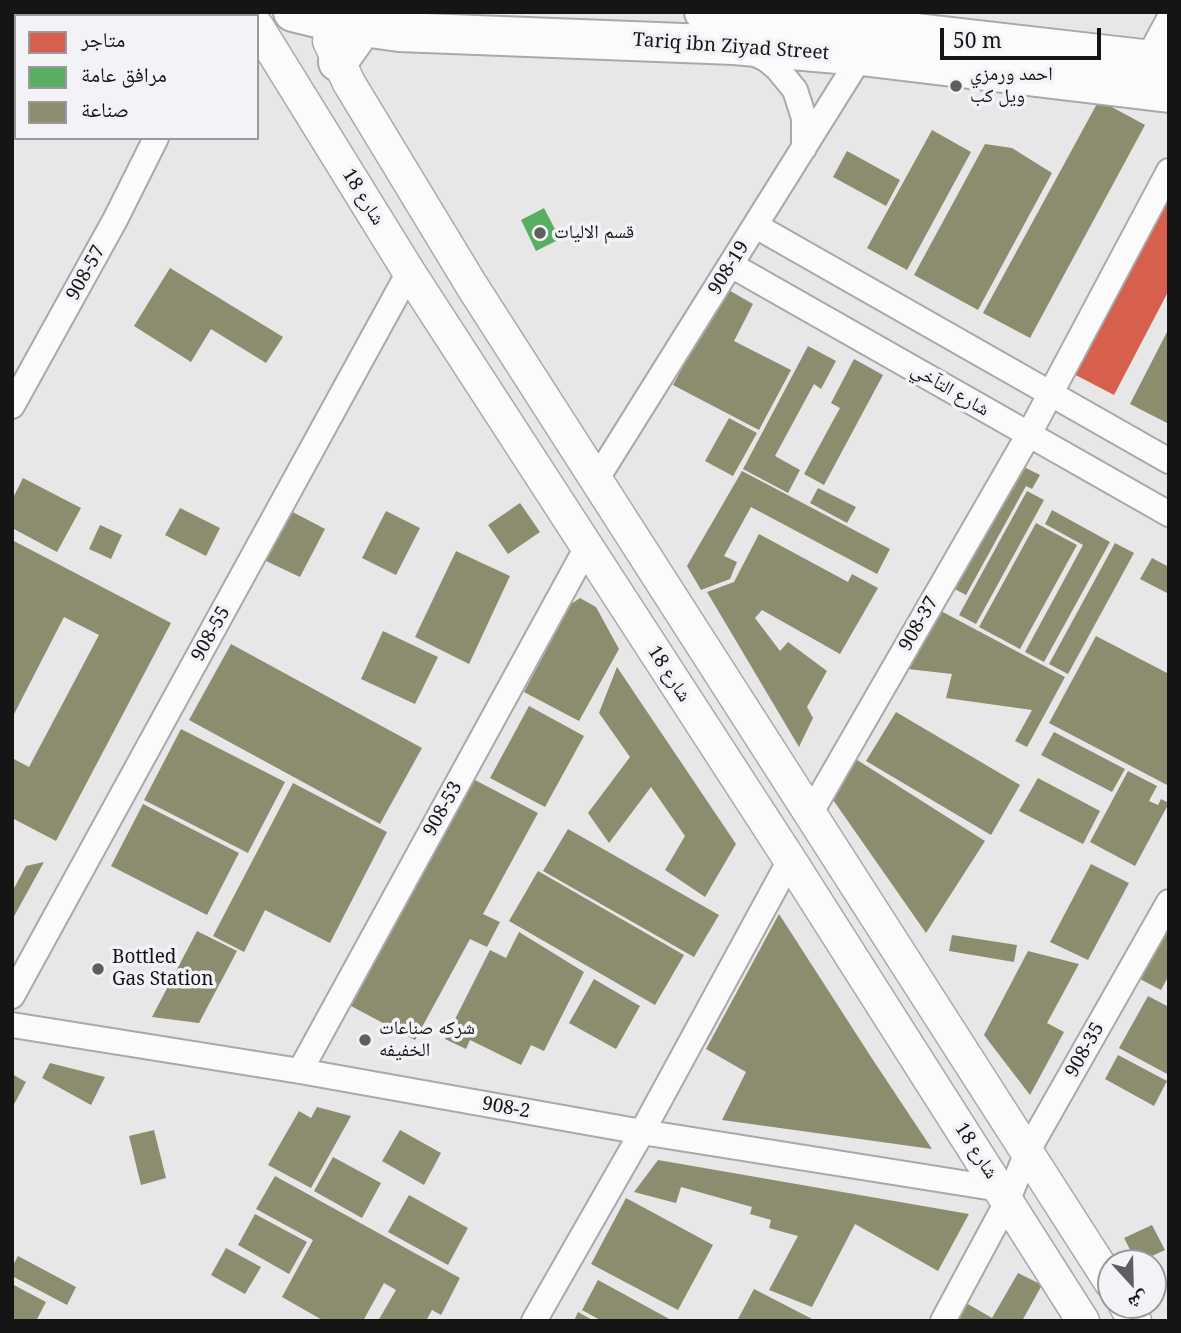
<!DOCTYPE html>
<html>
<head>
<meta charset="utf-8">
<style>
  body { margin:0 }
  #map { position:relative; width:1181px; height:1333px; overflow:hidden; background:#e7e7e8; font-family:"Noto Serif","Noto Naskh Arabic",serif }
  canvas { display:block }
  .frame { position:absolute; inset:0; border:14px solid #151516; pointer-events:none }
  .legend { position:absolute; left:14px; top:14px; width:245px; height:126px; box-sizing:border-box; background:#f3f3f7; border:2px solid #9a9a9d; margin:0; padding:9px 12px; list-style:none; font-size:21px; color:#151516 }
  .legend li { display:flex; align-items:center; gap:14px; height:35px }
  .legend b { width:35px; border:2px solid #9a9a9d }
  .north { position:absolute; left:1097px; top:1249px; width:70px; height:70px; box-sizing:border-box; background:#f3f3f7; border:2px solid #9a9a9d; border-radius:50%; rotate:158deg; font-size:19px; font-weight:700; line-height:28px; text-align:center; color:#151516 }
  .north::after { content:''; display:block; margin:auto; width:24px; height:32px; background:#5e5e60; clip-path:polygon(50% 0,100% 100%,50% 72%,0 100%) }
  .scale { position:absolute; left:940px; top:28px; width:161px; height:32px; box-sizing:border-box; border:4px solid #151516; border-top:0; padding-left:9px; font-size:21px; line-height:24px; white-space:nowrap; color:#151516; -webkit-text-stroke:5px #f3f3f7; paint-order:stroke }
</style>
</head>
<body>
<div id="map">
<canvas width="1181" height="1333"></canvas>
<div class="frame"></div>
<ul class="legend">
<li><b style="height:19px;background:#d6604d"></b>متاجر</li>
<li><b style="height:19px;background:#5aae61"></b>مرافق عامة</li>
<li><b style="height:19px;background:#8c8c6e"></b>صناعة</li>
</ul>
<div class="north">ش</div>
<div class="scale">50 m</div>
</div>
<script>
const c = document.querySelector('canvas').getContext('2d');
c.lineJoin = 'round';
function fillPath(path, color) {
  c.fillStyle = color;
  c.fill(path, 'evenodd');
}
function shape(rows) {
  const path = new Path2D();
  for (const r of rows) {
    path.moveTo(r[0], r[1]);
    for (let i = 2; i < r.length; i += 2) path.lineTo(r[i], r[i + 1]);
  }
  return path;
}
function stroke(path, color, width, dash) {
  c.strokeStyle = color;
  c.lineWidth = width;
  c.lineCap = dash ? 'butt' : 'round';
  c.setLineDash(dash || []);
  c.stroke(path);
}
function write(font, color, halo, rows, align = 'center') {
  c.font = font + ' "Noto Serif","Noto Naskh Arabic",serif';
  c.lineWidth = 7;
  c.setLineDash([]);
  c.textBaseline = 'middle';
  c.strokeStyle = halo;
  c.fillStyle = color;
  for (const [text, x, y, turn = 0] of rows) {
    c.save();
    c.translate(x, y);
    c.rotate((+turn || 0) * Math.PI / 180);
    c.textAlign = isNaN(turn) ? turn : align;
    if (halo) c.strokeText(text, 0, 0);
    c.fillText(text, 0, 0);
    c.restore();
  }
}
fillPath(shape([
  [1169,186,1169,290,1114,395,1068,371]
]), '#d6604d');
fillPath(shape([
  [544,208,560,239,536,251,521,220]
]), '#5aae61');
fillPath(shape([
  [1099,100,1145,125,1030,338,983,313],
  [932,130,971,152,907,270,867,248],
  [985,144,1012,148,1052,173,978,310,914,275],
  [847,151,900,180,886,206,833,177],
  [170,268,283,337,266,363,211,329,191,362,134,326],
  [725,288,753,304,734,341,791,370,759,430,673,385],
  [1169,328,1169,424,1130,404],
  [808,346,836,361,821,389,814,384,775,456,800,470,788,493,743,469],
  [854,359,883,375,824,485,804,474,840,408,831,403],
  [729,418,757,433,733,476,705,461],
  [1026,468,1040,475,1032,489,1026,486,966,595,949,586,1011,474],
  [742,471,890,549,877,574,751,507,724,556,737,562,730,579,701,590,687,566],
  [23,478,81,508,57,552,12,528,12,500],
  [818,488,856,507,847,523,810,503],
  [1027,491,1044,500,976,624,959,615],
  [520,503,540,532,508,554,488,525],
  [180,508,220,528,206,556,165,535],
  [289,510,325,529,300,577,264,560],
  [1052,510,1110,542,1044,662,1025,652,1083,545,1045,524],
  [386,511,420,528,396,575,362,558],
  [1036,523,1077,545,1020,649,979,627],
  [100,525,122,535,111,559,89,549],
  [759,534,848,582,852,574,878,588,840,654,762,610,755,618,780,651,788,642,827,671,807,707,813,718,799,747,707,592,734,582],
  [12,540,171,623,56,841,12,818,12,758,29,767,99,635,64,617,12,718],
  [1115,543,1134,553,1068,674,1049,664],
  [456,551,510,576,469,664,415,637],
  [1152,558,1169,567,1169,594,1140,579],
  [580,598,596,607,619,649,579,721,524,692,571,604],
  [939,610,1065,677,1027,747,1015,741,1032,710,946,698,952,674,908,669],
  [383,631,438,657,415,704,361,679],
  [1096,636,1169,674,1169,786,1049,723],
  [231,644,422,748,380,824,189,720],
  [617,667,736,844,705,897,665,870,685,836,651,787,609,843,588,813,630,757,599,713],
  [529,706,584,736,545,807,490,778],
  [896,712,1020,785,991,835,866,761],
  [181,729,285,782,248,853,144,800],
  [1054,732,1125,769,1112,792,1041,755],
  [854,758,985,841,926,933,831,797],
  [1128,771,1157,786,1149,801,1158,805,1161,799,1169,803,1135,866,1090,842],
  [1038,778,1100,811,1083,844,1019,811],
  [473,779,538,813,483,914,500,922,487,947,470,939,415,1040,351,1006],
  [293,783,387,832,330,943,265,910,244,952,213,936],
  [143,804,239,853,207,915,111,866],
  [568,829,719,915,694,957,543,871],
  [44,862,12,920,12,892,26,866],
  [1091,864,1129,883,1088,960,1050,942],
  [538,871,684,955,655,1005,509,921],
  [779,914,873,1060,932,1149,722,1120,746,1072,706,1049],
  [1163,928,1169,932,1169,975,1161,990,1136,977],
  [197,931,237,951,199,1023,152,1017],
  [519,932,584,972,544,1051,531,1045,521,1065,470,1040,466,1049,445,1039,490,950,506,958],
  [952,935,1017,945,1014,962,949,951],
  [1028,951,1079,964,1047,1023,1064,1032,1030,1095,984,1035],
  [594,979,640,1006,616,1049,569,1023],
  [1148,996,1169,1007,1169,1075,1119,1048],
  [1118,1055,1167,1081,1154,1106,1105,1079],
  [50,1063,105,1077,91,1105,42,1078],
  [12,1074,26,1082,12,1108],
  [317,1107,351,1116,311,1188,268,1165,299,1111,311,1118],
  [154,1130,166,1178,141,1185,129,1136],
  [400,1130,441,1153,424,1185,382,1161],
  [333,1157,381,1183,362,1218,314,1191],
  [658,1160,969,1214,938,1271,855,1224,812,1307,769,1290,798,1236,769,1228,771,1220,750,1214,752,1207,681,1187,676,1203,634,1192],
  [275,1176,460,1278,441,1315,432,1310,426,1321,378,1321,396,1290,384,1283,363,1321,324,1321,282,1297,313,1240,256,1209],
  [409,1195,468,1228,448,1265,388,1232],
  [626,1198,713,1245,678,1310,591,1264],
  [255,1214,307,1242,289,1274,238,1245],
  [1152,1225,1165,1250,1137,1263,1124,1238],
  [226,1248,261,1267,245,1294,211,1275],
  [18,1256,76,1287,67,1305,12,1276,12,1267],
  [1018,1273,1042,1285,1022,1321,957,1321,966,1303,992,1318],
  [598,1280,673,1321,602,1321,582,1310],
  [12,1284,46,1302,36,1321,12,1321],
  [754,1289,816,1321,737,1321],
  [578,1312,594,1321,574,1321]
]), '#8c8c6e');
const minor = shape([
  [216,16,218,12],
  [751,52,766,59,777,68,795,90,804,118,804,148],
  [1147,60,1169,19],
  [756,226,1169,461],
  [731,265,1169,514],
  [12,406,115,220,156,138],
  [596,480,861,56],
  [810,814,1029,434,1169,171],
  [12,996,409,272],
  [12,1025,300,1071,642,1132,1000,1189],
  [300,1071,587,547],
  [534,1321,642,1132,790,860],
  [943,1321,1007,1202,1027,1152,1169,902]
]);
const tertiary = shape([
  [257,26,409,272,790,860,1083,1321],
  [329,41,349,83,472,286,1111,1283],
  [1125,1305,1135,1321]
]);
const primary = shape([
  [293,12,342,24,399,32,734,45,861,56,1169,93],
  [704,12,907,32,1169,62],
  [338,62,362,28]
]);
stroke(minor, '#a9a9aa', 28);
stroke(tertiary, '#a9a9aa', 35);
stroke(primary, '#a9a9aa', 42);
stroke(minor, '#fbfbfc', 24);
stroke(tertiary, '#fbfbfc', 32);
stroke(primary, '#fbfbfc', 38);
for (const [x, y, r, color] of [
  [956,86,7,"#5e5e60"],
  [540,233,7,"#5e5e60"],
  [98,969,7,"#5e5e60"],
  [365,1040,7,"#5e5e60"]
]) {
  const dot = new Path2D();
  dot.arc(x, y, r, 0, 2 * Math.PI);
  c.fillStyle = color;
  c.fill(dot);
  stroke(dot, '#f3f3f7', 2.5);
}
write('19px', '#151516', '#f3f3f7', [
  ["Tariq ibn Ziyad Street",731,47,4],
  ["شارع 18",363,197,58],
  ["908-19",729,268,-58],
  ["908-57",86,273,-61],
  ["شارع التآخي",950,390,30],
  ["908-37",919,624,-60],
  ["908-55",211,634,-61],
  ["شارع 18",669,674,57],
  ["908-53",443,809,-61],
  ["908-35",1085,1050,-61],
  ["908-2",506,1108,10],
  ["شارع 18",976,1151,57]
]);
write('19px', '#151516', '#f3f3f7', [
  ["احمد ورمزي",970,75],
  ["ويل كب",970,97],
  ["قسم الاليات",554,233],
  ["Bottled",112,958],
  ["Gas Station",112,980],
  ["شركه صناعات",379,1029],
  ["الخفيفه",379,1051]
], 'left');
</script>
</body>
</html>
